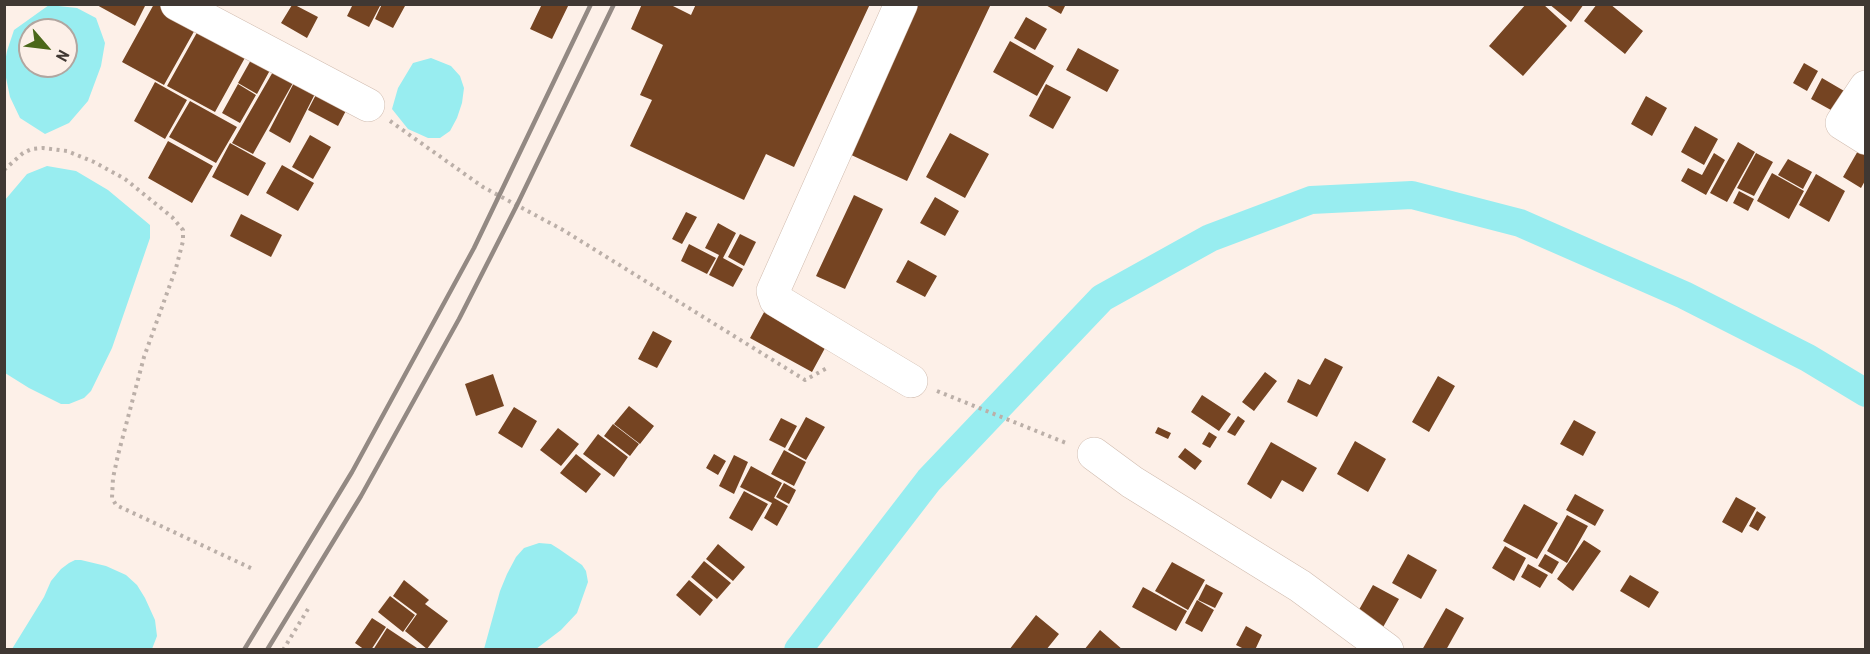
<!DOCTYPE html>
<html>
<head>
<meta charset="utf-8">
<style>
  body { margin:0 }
  #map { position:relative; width:1870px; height:654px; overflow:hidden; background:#fdf0e8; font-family:"Roboto Condensed",sans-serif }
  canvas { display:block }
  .frame { position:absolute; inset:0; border:6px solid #403833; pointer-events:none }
  .north { position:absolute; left:18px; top:18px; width:60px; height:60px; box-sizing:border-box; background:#fdf0e8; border:2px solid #b1a6a0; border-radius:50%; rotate:118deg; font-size:16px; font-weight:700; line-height:24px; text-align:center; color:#403833 }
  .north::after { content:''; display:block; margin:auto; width:21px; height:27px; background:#4b671a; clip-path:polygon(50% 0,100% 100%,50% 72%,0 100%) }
</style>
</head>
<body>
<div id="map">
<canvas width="1870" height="654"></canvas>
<div class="frame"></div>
<div class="north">N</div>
</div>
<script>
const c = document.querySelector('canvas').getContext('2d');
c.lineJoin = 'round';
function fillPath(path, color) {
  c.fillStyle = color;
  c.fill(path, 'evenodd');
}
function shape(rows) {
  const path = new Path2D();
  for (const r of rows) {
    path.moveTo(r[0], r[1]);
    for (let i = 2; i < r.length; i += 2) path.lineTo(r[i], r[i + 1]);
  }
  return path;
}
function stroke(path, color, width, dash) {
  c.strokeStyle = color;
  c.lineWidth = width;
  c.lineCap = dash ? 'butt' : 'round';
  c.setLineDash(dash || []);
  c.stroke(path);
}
fillPath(shape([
  [49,5,77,8,96,18,105,43,101,66,88,101,69,123,45,134,20,118,10,97,4,68,7,51,14,30],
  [30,30,66,30,66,66,30,66],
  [431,58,451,66,460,76,464,88,462,103,457,118,450,131,440,138,428,138,408,129,392,109,398,88,413,63],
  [47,166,76,171,108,190,150,225,150,238,112,348,91,391,84,398,69,404,61,404,29,388,5,373,5,200,27,174],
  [539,543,551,544,559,549,582,565,586,571,588,582,577,613,561,630,536,649,484,649,500,591,507,574,516,557,524,548],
  [75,560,81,560,106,566,126,575,137,585,145,598,155,620,157,636,152,649,12,649,44,597,51,581,61,569,69,563]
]), '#98edf0');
stroke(shape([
  [798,650,929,480,1102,298,1210,238,1311,200,1412,195,1520,223,1684,295,1808,358,1866,393]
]), '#98edf0', 28);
fillPath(shape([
  [95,4,146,4,135,26],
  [154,4,174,4,201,19,164,85,122,62],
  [353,4,381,4,369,27,347,16],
  [382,4,405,6,393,28,375,19],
  [542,4,569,4,552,39,530,29],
  [642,4,669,4,691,15,696,4,870,4,794,167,766,154,744,200,630,146,652,100,640,95,663,45,631,29],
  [918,4,991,4,907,181,847,153],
  [1044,4,1066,4,1061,14],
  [1526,4,1543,4,1567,26,1523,76,1489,46],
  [1549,4,1584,4,1571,22],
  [1597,4,1610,4,1643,31,1625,54,1584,21],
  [292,5,295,5,318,17,307,38,281,23],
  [1026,17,1047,29,1035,50,1014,38],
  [204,20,252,45,215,112,167,86],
  [1010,41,1054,66,1037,96,993,72],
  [1078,48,1119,70,1107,92,1066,70],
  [256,51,275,61,257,94,238,83],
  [278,63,298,74,253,154,232,143],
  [1804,63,1818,71,1807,91,1793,83],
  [299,73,320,84,290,143,269,131],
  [1822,78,1851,95,1840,115,1811,99],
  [155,82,187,100,165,139,134,121],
  [238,84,256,95,240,123,222,113],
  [1046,84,1071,97,1053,129,1029,116],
  [321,85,351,101,338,126,308,110],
  [1646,96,1667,108,1652,136,1631,124],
  [190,101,237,127,216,163,169,137],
  [1695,126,1718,139,1704,165,1681,152],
  [950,133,989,154,965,198,926,177],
  [310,135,331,147,313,179,292,167],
  [168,141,213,166,192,203,148,178],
  [1738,142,1755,152,1727,202,1710,193],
  [1863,142,1866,144,1866,179,1861,188,1843,177],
  [230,143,266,163,248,196,212,177],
  [1714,153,1725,160,1706,195,1681,181,1688,168,1702,175],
  [1756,153,1773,162,1754,196,1737,188],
  [1788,159,1812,172,1803,189,1778,175],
  [282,165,314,183,298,211,266,193],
  [1772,173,1804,191,1789,219,1757,201],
  [1816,174,1845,191,1829,222,1799,205],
  [1739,191,1754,199,1748,211,1733,203],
  [854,195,883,209,845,289,816,276],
  [935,197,959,211,945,236,920,223],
  [686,212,697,217,682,244,672,239],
  [241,214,282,235,271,257,230,236],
  [718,223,736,233,723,258,743,269,733,287,709,275,719,255,705,248],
  [740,234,756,242,744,266,728,257],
  [689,244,716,258,707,274,681,261],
  [908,260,937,276,925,297,896,282],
  [769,303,831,337,812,372,750,338],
  [653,331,672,341,657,368,638,359],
  [1325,358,1343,367,1317,417,1287,402,1298,379,1310,385],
  [1265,372,1277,381,1254,411,1242,402],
  [493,374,504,406,476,416,465,384],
  [1438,376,1455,386,1429,432,1412,422],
  [1202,395,1231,414,1219,431,1191,412],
  [629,406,654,426,640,444,614,424],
  [514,407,537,421,522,448,498,433],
  [1238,416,1245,421,1235,436,1227,432],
  [806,417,825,427,806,460,788,450],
  [781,418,797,426,785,448,769,440],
  [1574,420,1596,432,1583,456,1560,444],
  [613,424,639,444,630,456,604,436],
  [1158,427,1171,433,1168,439,1155,433],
  [558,428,579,444,561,466,540,450],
  [1209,432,1217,437,1210,448,1202,444],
  [598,434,628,457,614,477,583,454],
  [1355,441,1386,459,1368,492,1337,474],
  [1271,442,1317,468,1303,492,1282,480,1271,499,1247,484],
  [1185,448,1202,461,1195,470,1178,457],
  [784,450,806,462,794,486,771,474],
  [576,454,601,474,586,493,560,473],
  [714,454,726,461,718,475,706,468],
  [734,455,748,462,734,494,719,486],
  [751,466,782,483,774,498,788,506,777,526,764,518,772,503,740,487],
  [784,483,796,490,789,504,776,497],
  [744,491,768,504,752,531,729,518],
  [1575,494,1604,510,1595,526,1566,510],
  [1736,497,1756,508,1742,533,1722,522],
  [1524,504,1558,523,1537,559,1503,541],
  [1757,511,1766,517,1758,531,1749,526],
  [1567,515,1588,526,1567,563,1547,551],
  [1584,540,1601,551,1573,591,1557,579],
  [718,544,745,567,733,581,706,559],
  [1505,546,1526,558,1514,581,1492,568],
  [1408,554,1437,570,1421,599,1392,583],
  [1545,554,1559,562,1552,574,1538,566],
  [704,561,731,583,717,599,691,577],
  [1172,562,1205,580,1188,610,1155,591],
  [1528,564,1548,575,1540,588,1521,577],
  [1630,575,1659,592,1649,608,1620,591],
  [404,580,429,600,425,604,448,621,427,649,405,631,417,614,393,596],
  [689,580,713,600,700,616,676,595],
  [1206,584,1223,593,1215,608,1198,600],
  [1373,585,1399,599,1382,629,1356,615],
  [1143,587,1187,611,1176,631,1132,607],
  [390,596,415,615,403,632,378,612],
  [1197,600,1214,610,1202,632,1185,623],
  [1446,608,1464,618,1446,650,1422,650],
  [1036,615,1059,634,1046,650,1009,650],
  [372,618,386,627,371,650,365,650,355,643],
  [1246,626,1262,635,1255,650,1246,650,1236,645],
  [387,628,420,650,373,650],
  [1100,630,1123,650,1084,650]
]), '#754422');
const minor = shape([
  [177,4,368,105],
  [901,4,773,291,776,300,911,381],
  [1866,87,1842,123,1866,138],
  [1094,454,1132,482,1300,586,1387,650]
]);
stroke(minor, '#d0bbae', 34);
stroke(shape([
  [390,121,483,187,563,230,805,380,829,367],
  [4,170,23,153,32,149,43,148,67,151,94,162,125,179,172,217,183,230,183,241,176,268,144,357,118,455,113,478,112,498,116,505,255,570],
  [937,391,1066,443],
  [283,650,308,609]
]), '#bbafa8', 4, [3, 4.5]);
stroke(minor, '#fff', 33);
stroke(shape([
  [244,650,352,472,474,248,591,4],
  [267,650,361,496,459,319,517,205,614,4]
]), '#938983', 4.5);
</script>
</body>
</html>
